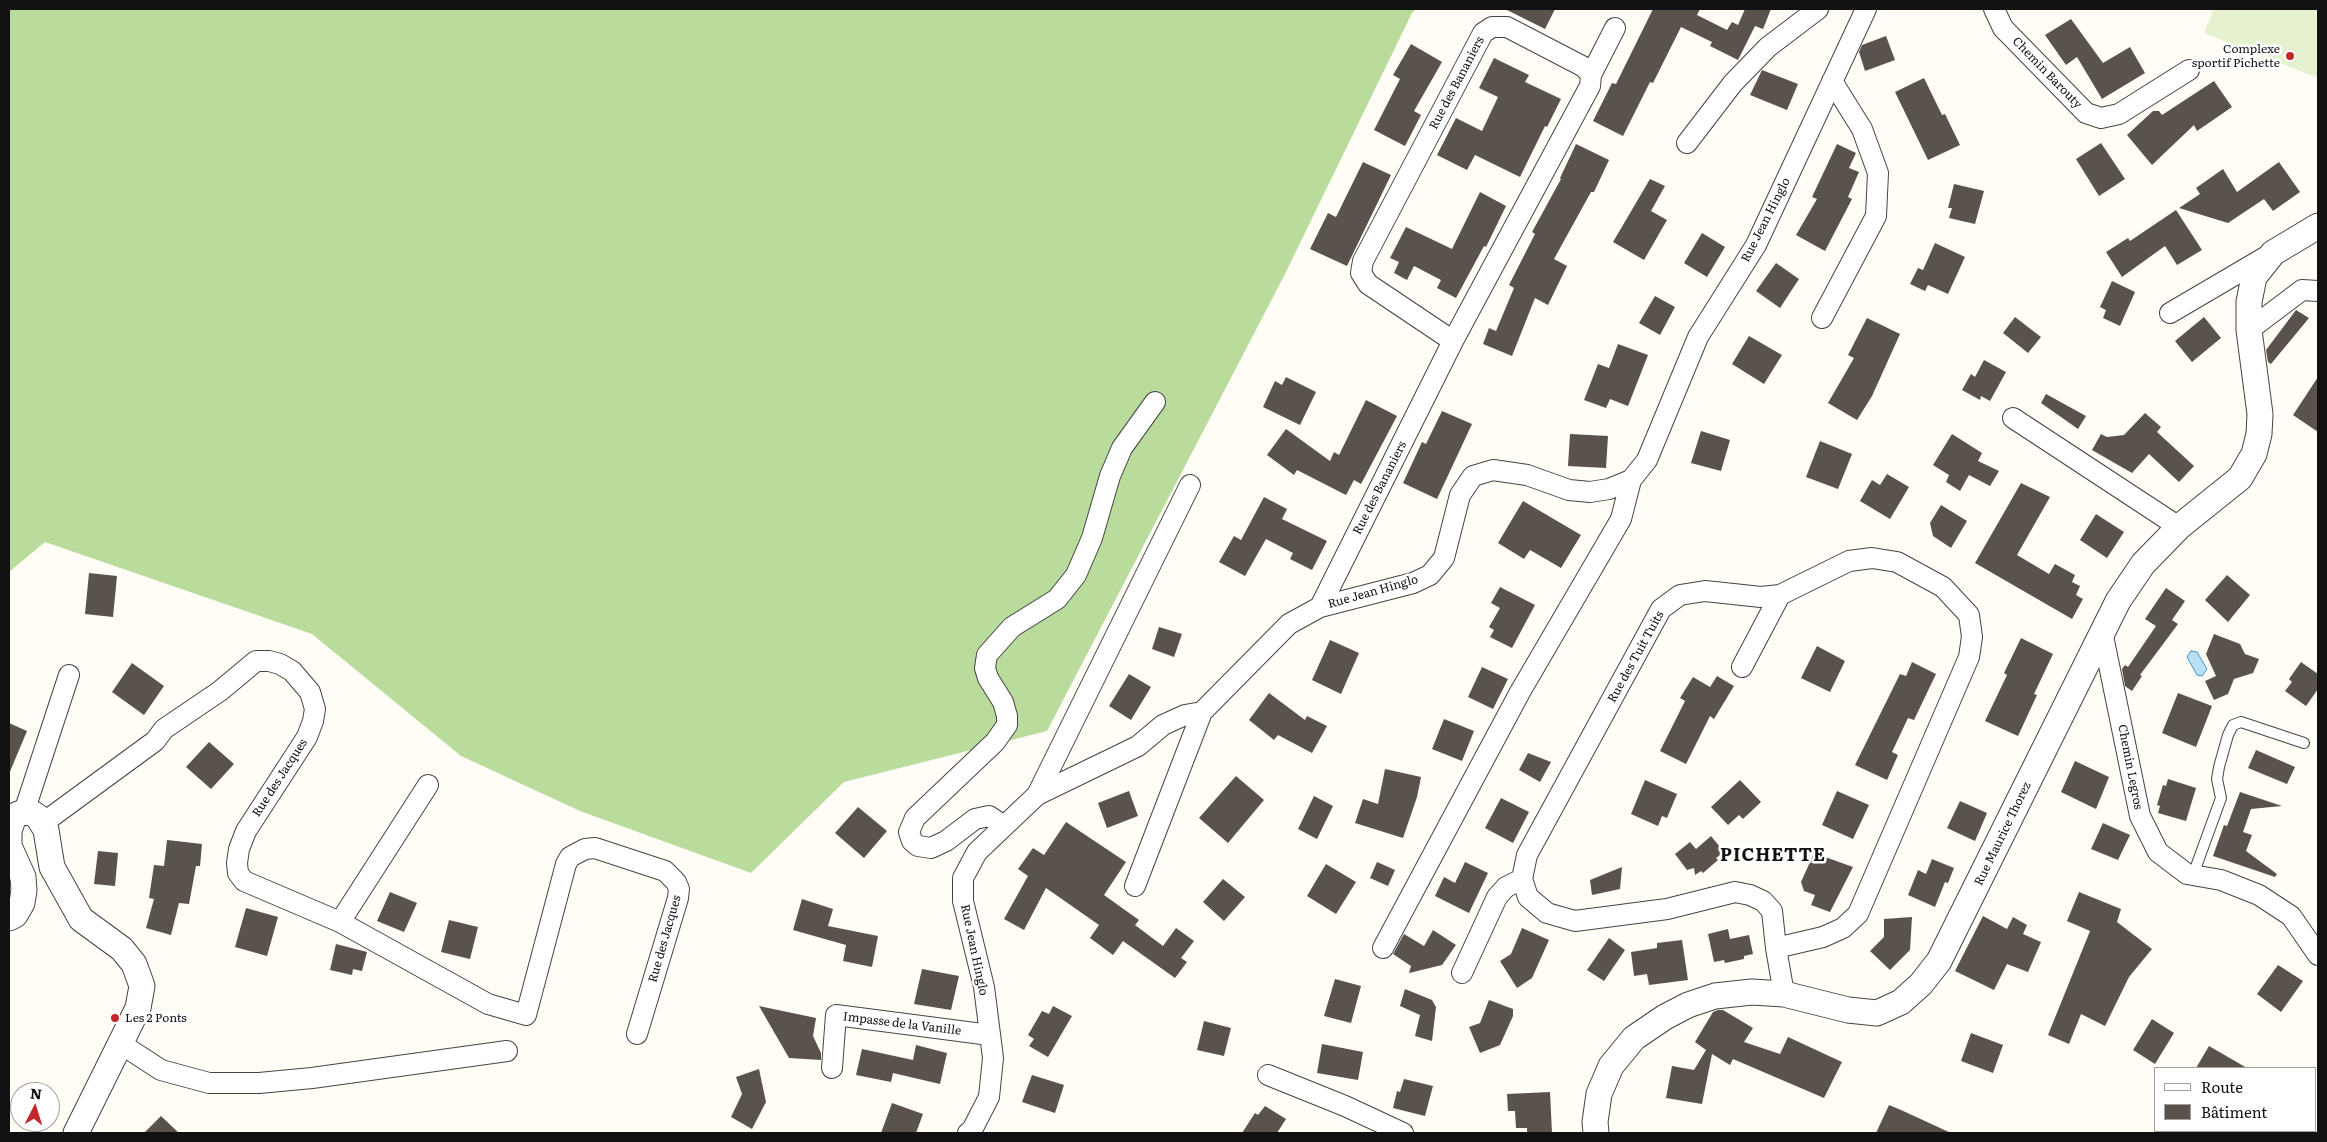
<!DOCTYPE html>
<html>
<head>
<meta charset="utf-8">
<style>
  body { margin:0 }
  #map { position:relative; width:2327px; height:1142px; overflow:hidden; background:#fffdf5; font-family:Literata,serif }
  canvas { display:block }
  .frame { position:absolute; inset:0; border:10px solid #111; pointer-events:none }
  .legend { position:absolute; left:2154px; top:1067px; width:162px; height:65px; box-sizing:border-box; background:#fff; border:1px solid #a0a0a0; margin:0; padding:6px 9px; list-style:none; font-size:15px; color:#111 }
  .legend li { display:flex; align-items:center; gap:10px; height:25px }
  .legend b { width:25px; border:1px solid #a0a0a0 }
  .north { position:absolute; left:10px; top:1082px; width:50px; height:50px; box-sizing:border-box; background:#fff; border:1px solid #a0a0a0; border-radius:50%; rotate:5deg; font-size:14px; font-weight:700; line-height:20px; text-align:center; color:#111 }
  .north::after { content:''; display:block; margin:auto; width:18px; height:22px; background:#c4262e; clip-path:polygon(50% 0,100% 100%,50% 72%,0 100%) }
</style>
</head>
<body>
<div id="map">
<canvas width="2327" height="1142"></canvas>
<div class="frame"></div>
<ul class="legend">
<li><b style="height:6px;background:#fff"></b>Route</li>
<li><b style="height:14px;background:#5a524d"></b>Bâtiment</li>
</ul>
<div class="north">N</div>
</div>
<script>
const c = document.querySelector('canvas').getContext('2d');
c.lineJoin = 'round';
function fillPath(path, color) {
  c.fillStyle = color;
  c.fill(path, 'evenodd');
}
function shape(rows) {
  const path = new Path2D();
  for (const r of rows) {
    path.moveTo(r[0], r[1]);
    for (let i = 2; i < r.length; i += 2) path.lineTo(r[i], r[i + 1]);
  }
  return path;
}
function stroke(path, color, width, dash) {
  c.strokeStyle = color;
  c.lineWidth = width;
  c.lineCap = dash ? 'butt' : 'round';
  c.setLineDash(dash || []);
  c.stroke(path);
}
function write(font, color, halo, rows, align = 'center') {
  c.font = font + ' Literata,serif';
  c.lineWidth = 5;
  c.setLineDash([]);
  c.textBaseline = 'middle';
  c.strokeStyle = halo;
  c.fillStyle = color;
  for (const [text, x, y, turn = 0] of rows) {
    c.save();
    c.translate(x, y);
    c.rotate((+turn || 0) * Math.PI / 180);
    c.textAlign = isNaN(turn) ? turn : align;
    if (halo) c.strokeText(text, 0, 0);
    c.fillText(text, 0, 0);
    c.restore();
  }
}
fillPath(shape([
  [9,9,1416,9,1412,13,1284,276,1047,731,844,782,751,873,580,811,461,756,312,634,45,542,9,572]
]), '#b9dc9c');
fillPath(shape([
  [2214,9,2318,9,2318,78,2204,33]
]), '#e6f2cf');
const water = shape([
  [2191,651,2197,652,2207,669,2202,676,2197,675,2187,657,2191,651]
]);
fillPath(water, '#b9e0f7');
stroke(water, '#3f96cf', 1);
fillPath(shape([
  [1505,9,1555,9,1545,29],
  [1653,9,1700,9,1697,15,1727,30,1732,22,1738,25,1745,9,1771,9,1763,29,1755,26,1738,60,1710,46,1712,42,1681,27,1653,83,1650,82,1623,136,1593,121,1612,83,1616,84],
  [2071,19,2103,63,2130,47,2145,73,2102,99,2077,57,2066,65,2045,35],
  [1886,36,1895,60,1865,71,1859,52,1862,45],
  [1411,44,1442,62,1414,111,1421,115,1405,146,1374,130,1400,79,1393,75],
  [1494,58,1529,75,1525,82,1561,99,1547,127,1545,126,1520,177,1475,155,1467,170,1437,155,1456,118,1482,131,1498,97,1479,88],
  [1762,70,1798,84,1787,110,1750,95],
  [1924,78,1942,115,1945,114,1960,145,1928,160,1895,92],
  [2214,81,2232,107,2197,131,2194,125,2152,165,2127,135,2153,111,2159,111,2162,115],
  [2101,143,2125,179,2099,196,2076,159],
  [1576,144,1609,160,1594,192,1591,192,1554,259,1567,266,1548,305,1535,298,1512,356,1483,344,1489,328,1496,331,1514,288,1509,285,1535,234,1532,232,1561,179,1560,178],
  [1837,144,1856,153,1849,168,1859,172,1848,197,1852,199,1825,251,1796,235,1817,199,1812,197],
  [1363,162,1391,175,1347,266,1310,249,1328,213,1336,217],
  [2279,162,2300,192,2273,211,2264,199,2228,223,2179,208,2200,194,2196,188,2223,169,2237,192],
  [1650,179,1665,186,1651,211,1667,220,1644,260,1613,242],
  [1954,184,1984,191,1975,224,1949,218,1952,208,1948,208],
  [1480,192,1506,206,1486,247,1484,246,1456,298,1437,288,1441,280,1414,266,1407,280,1394,273,1399,262,1390,258,1406,227,1452,249],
  [2176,210,2202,250,2177,265,2165,246,2122,277,2106,252,2128,238,2130,241],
  [1702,233,1725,247,1707,277,1684,263],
  [1935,243,1965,257,1948,294,1928,285,1925,291,1910,284,1918,268,1923,270],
  [1776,263,1799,279,1780,308,1756,291],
  [2112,281,2135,292,2120,326,2103,318,2106,310,2100,307],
  [1655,296,1675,307,1660,335,1639,323],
  [2296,310,2309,318,2271,364,2268,362,2266,350],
  [2015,317,2041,337,2028,353,2003,333],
  [2204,317,2221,338,2192,362,2175,341],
  [1867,318,1900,334,1872,396,1857,420,1828,403,1854,358,1848,355],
  [1749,336,1782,355,1764,384,1732,364],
  [1618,344,1648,355,1628,406,1610,399,1606,408,1584,400,1598,364,1609,368],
  [1984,360,2006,372,1990,401,1981,396,1980,400,1962,390,1971,374,1975,377],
  [1286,377,1316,392,1300,425,1263,407,1275,381,1282,385],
  [2318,377,2318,432,2293,415],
  [2046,394,2086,416,2078,429,2041,403],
  [1366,400,1397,416,1361,484,1354,480,1346,495,1297,470,1294,475,1267,455,1286,429,1330,461,1334,452,1339,455],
  [1442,411,1472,424,1437,499,1403,483,1422,442,1426,444],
  [2145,413,2161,427,2157,432,2194,466,2179,482,2149,454,2132,473,2092,450,2101,434,2107,437,2124,435],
  [1701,431,1730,440,1721,471,1691,463],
  [1570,434,1608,436,1606,468,1568,466],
  [1952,434,1982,453,1978,461,1999,471,1990,486,1969,475,1960,491,1946,482,1949,475,1933,465],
  [1820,441,1852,454,1838,489,1806,477],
  [1887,474,1909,487,1890,519,1860,501,1872,480,1880,485],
  [2021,483,2050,497,2017,555,2049,574,2055,564,2075,575,2072,582,2080,586,2076,595,2083,599,2072,619,1975,563],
  [1264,497,1287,509,1282,519,1327,541,1312,570,1290,559,1293,553,1266,539,1245,576,1219,562,1234,536,1241,540],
  [1523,501,1581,535,1561,568,1530,550,1524,559,1498,543],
  [1941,505,1967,521,1951,548,1933,536,1930,523],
  [2096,514,2124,532,2107,558,2080,540],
  [89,573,117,576,113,617,85,614],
  [2227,575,2250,595,2228,622,2205,600],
  [1500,587,1535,605,1512,648,1490,637,1494,630,1489,627,1500,608,1491,603],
  [2166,588,2185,601,2172,620,2178,624,2140,675,2142,676,2132,691,2125,686,2122,669,2125,665,2128,667,2156,626,2145,619],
  [1159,627,1182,634,1174,657,1152,649],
  [2214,634,2240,644,2245,654,2259,659,2253,673,2234,679,2228,694,2214,700,2205,681,2216,676,2206,654],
  [2021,638,2053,654,2034,694,2037,695,2018,736,1985,721,2007,675,2004,673],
  [1330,640,1359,653,1341,694,1312,680],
  [1817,646,1845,661,1830,692,1801,678],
  [1912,662,1936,674,1914,720,1908,718,1892,752,1898,755,1887,780,1855,765,1900,674,1906,676],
  [2301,662,2318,674,2318,689,2306,706,2285,691,2292,682,2289,679],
  [132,663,164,686,144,715,112,692],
  [1482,667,1508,679,1493,709,1468,697],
  [1129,674,1151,687,1131,720,1109,706],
  [1717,676,1734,686,1714,719,1710,716,1686,764,1660,751,1685,701,1680,698,1693,677,1710,687],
  [1269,693,1305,720,1307,716,1327,726,1312,753,1278,735,1274,740,1249,720],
  [2178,693,2212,706,2196,747,2162,733],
  [1444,719,1474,731,1462,761,1432,749],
  [9,723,27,731,9,774],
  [209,742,234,764,211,789,186,767],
  [2256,750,2295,767,2287,784,2248,768],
  [1528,753,1551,762,1540,782,1519,770],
  [2075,761,2109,777,2096,809,2061,792],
  [1385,769,1421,777,1417,797,1403,838,1355,823,1363,799,1378,804],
  [1236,776,1264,800,1228,843,1199,818],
  [2168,779,2196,788,2186,821,2158,813,2160,806,2157,805,2163,785,2166,786],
  [1645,780,1677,794,1667,818,1662,816,1658,826,1631,814],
  [1740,780,1761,802,1743,819,1739,815,1728,825,1711,807],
  [1129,791,1138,816,1107,828,1098,803],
  [1837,791,1869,805,1853,839,1822,825],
  [2240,792,2282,806,2251,809,2243,832,2252,835,2246,851,2277,874,2275,877,2213,856,2224,825,2227,826],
  [1314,796,1333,806,1317,839,1298,829],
  [1501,798,1529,812,1513,843,1485,828],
  [1960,801,1987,813,1975,841,1947,828],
  [858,807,887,831,864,858,835,833],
  [1066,822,1126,862,1104,895,1139,920,1135,925,1163,946,1176,928,1194,941,1181,958,1187,962,1175,978,1123,941,1113,955,1090,938,1099,925,1046,888,1024,930,1004,919,1028,876,1018,869,1033,848,1044,855],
  [2103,823,2130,835,2118,860,2091,849],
  [1711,836,1724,852,1716,858,1718,860,1703,873,1701,871,1695,875,1694,868,1687,870,1675,854,1690,842,1696,849],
  [167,840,202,844,200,866,196,866,189,904,179,903,171,935,146,928,154,899,149,898,154,865,164,866],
  [98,851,118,853,115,886,94,884],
  [1814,853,1853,867,1830,912,1811,905,1815,895,1804,891,1801,882],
  [1932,859,1954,868,1948,883,1945,882,1935,907,1908,895,1918,870,1926,874],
  [1377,862,1395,870,1388,886,1370,878],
  [1465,862,1488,873,1469,913,1435,896,1444,877,1455,883],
  [1326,864,1356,882,1336,914,1307,896],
  [1622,867,1620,889,1592,895,1590,880],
  [1223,879,1245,897,1224,921,1203,902],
  [390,892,417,903,404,932,377,921],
  [2079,892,2121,909,2117,922,2152,949,2129,977,2105,1026,2081,1014,2069,1044,2048,1035,2090,931,2067,921],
  [802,899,833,909,828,926,878,936,872,967,843,961,846,945,793,930],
  [246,908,278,917,267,956,235,947],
  [1983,916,2007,929,2013,917,2027,925,2023,934,2041,942,2028,972,2007,964,1994,990,1955,971],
  [1912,917,1910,950,1890,970,1870,951,1884,937,1884,919],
  [449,920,478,927,470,959,441,952],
  [1522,928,1549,940,1532,978,1517,988,1500,961,1511,954],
  [1728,929,1730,939,1749,935,1753,954,1744,956,1744,959,1725,963,1724,960,1714,962,1708,934],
  [1433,930,1456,945,1442,965,1409,973,1411,966,1393,954,1404,934,1424,946],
  [1609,938,1625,950,1604,981,1587,970],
  [1682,940,1688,980,1649,985,1647,974,1634,976,1631,952,1657,948,1657,943],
  [336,944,367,952,362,971,353,969,352,975,330,970],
  [2278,965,2303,981,2281,1012,2257,994],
  [922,969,959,976,951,1010,914,1004],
  [1335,979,1361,986,1351,1023,1324,1016],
  [1405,989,1432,1000,1436,1007,1432,1041,1415,1036,1420,1015,1400,1006],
  [1489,1000,1513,1009,1513,1016,1500,1045,1480,1053,1469,1027,1480,1023],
  [759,1006,816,1018,813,1036,821,1053,821,1060,789,1058],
  [1053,1006,1072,1016,1048,1057,1029,1046,1034,1039,1028,1035,1042,1011,1049,1014],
  [1718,1010,1723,1010,1753,1028,1744,1042,1780,1054,1788,1037,1842,1062,1824,1098,1733,1059,1730,1065,1712,1054,1702,1104,1666,1098,1672,1066,1694,1070,1706,1050,1695,1042,1713,1012],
  [2152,1019,2174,1033,2155,1064,2133,1050],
  [1204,1021,1231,1028,1224,1056,1197,1050],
  [1971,1033,2003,1045,1993,1073,1961,1061],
  [1322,1044,1363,1052,1358,1080,1317,1073],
  [916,1045,947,1053,940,1084,893,1073,891,1082,856,1075,862,1049,913,1060],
  [2209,1046,2247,1068,2196,1068],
  [759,1069,766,1102,752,1129,731,1117,742,1094,736,1077],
  [1032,1075,1064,1085,1055,1113,1022,1102],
  [1404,1079,1433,1086,1425,1116,1393,1108,1397,1091,1400,1092],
  [1550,1092,1552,1133,1527,1133,1527,1128,1516,1128,1515,1111,1508,1111,1507,1094],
  [892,1103,923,1114,916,1133,881,1133],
  [1889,1105,1901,1110,1951,1133,1876,1133],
  [1265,1106,1286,1119,1277,1133,1242,1133,1255,1113,1258,1115],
  [161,1116,179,1133,144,1133]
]), '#5a524d');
const service = shape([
  [2193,875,2221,798,2217,779,2219,767,2228,735,2233,725,2241,722,2304,743]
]);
const minor = shape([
  [1994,9,2003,28,2086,113,2101,118,2119,114,2189,70],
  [1591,75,1615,28],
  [1687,143,1733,83,1768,47,1818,9],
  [2170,313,2267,256],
  [1822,318,1876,216,1878,173,1862,129,1832,81],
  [2249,330,2302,290,2318,291],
  [2013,418,2179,527],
  [1320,607,1453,341,1590,86,1591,75,1584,67,1507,27,1492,27,1483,33,1363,261,1361,273,1368,284,1453,341],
  [2102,631,2140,816,2158,852,2187,874,2221,880,2259,895,2291,916,2318,955],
  [1742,667,1780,595],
  [1037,795,1190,485],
  [24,812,69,675],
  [43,823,155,741,164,729,220,691,256,661,269,661,280,664,292,671,310,692,315,709,313,721,307,737,246,831,239,849,237,863,238,873,244,881,340,922,488,1004,526,1015,566,864,570,857,585,849,595,848,665,871,676,882,679,889,678,898,637,1034],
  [1000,830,998,822,989,816,975,819,946,841,931,848,918,846,912,841,909,832,915,818,995,742,1007,725,1007,716,1003,702,988,678,985,668,987,655,1012,627,1057,599,1076,575,1092,538,1110,476,1122,448,1155,402],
  [1135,886,1202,712],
  [340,922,428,785],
  [1383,948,1520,692,1621,519,1631,480],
  [1776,948,1823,937,1843,928,1858,914,1969,657,1972,637,1969,615,1943,587,1897,562,1872,558,1849,561,1780,595,1761,597,1705,591,1680,595,1661,609,1527,855,1522,879,1528,897,1547,913,1575,921,1667,909,1735,892,1750,895,1763,901,1772,911,1776,948,1784,994],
  [1462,973,1497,897,1506,887,1522,879],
  [121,1044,161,1070,209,1083,259,1083,312,1078,507,1051],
  [832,1068,836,1015,990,1035],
  [1268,1075,1345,1106,1403,1133],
  [968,1133,972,1130,989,1097,993,1058,984,987,963,901,963,878,977,852,1037,795,1138,746,1163,725,1185,715,1202,712,1289,624,1320,607,1413,583,1430,575,1444,558,1460,495,1473,476,1493,470,1527,475,1569,490,1590,492,1609,489,1631,480,1647,460,1698,337,1756,245,1866,9]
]);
const tertiary = shape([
  [9,918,15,915,22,903,24,890,23,877,9,846,9,831,13,819,18,814,24,812,32,813,38,817,46,830,52,867,81,919,122,949,134,964,142,986,138,1008,76,1133],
  [1596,1133,1595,1122,1599,1094,1611,1066,1634,1038,1665,1017,1688,1005,1715,996,1752,992,1784,994,1848,1010,1877,1013,1901,1002,1921,984,1939,961,2118,601,2143,564,2179,527,2240,478,2254,454,2259,434,2260,414,2249,330,2249,302,2254,277,2273,253,2318,226]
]);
stroke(service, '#444', 12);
stroke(minor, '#444', 22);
stroke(tertiary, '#444', 27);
stroke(service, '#fff', 10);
stroke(minor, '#fff', 20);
stroke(tertiary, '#fff', 25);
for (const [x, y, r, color] of [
  [2290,56,5,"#c4262e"],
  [115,1018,5,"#c4262e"]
]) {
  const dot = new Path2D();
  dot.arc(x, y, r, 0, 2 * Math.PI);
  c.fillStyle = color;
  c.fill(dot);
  stroke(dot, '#fff', 2);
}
write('12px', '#111', '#fff', [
  ["Complexe",2280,49],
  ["sportif Pichette",2280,63],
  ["Les 2 Ponts",125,1018,"left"]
], 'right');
write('12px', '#111', '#fff', [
  ["Chemin Barouty",2047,73,46],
  ["Rue des Bananiers",1457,83,-62],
  ["Rue Jean Hinglo",1766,220,-63],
  ["Rue des Bananiers",1380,488,-63],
  ["Rue Jean Hinglo",1373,592,-16],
  ["Rue des Tuit Tuits",1636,657,-61],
  ["Chemin Legros",2130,767,79],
  ["Rue des Jacques",280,778,-57],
  ["Rue Maurice Thorez",2003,834,-64],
  ["Rue des Jacques",665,939,-74],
  ["Rue Jean Hinglo",974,950,78],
  ["Impasse de la Vanille",902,1024,7]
]);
c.letterSpacing = '1px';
write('bold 18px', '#111', '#fff', [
  ["PICHETTE",1773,856]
]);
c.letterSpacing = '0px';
</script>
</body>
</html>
